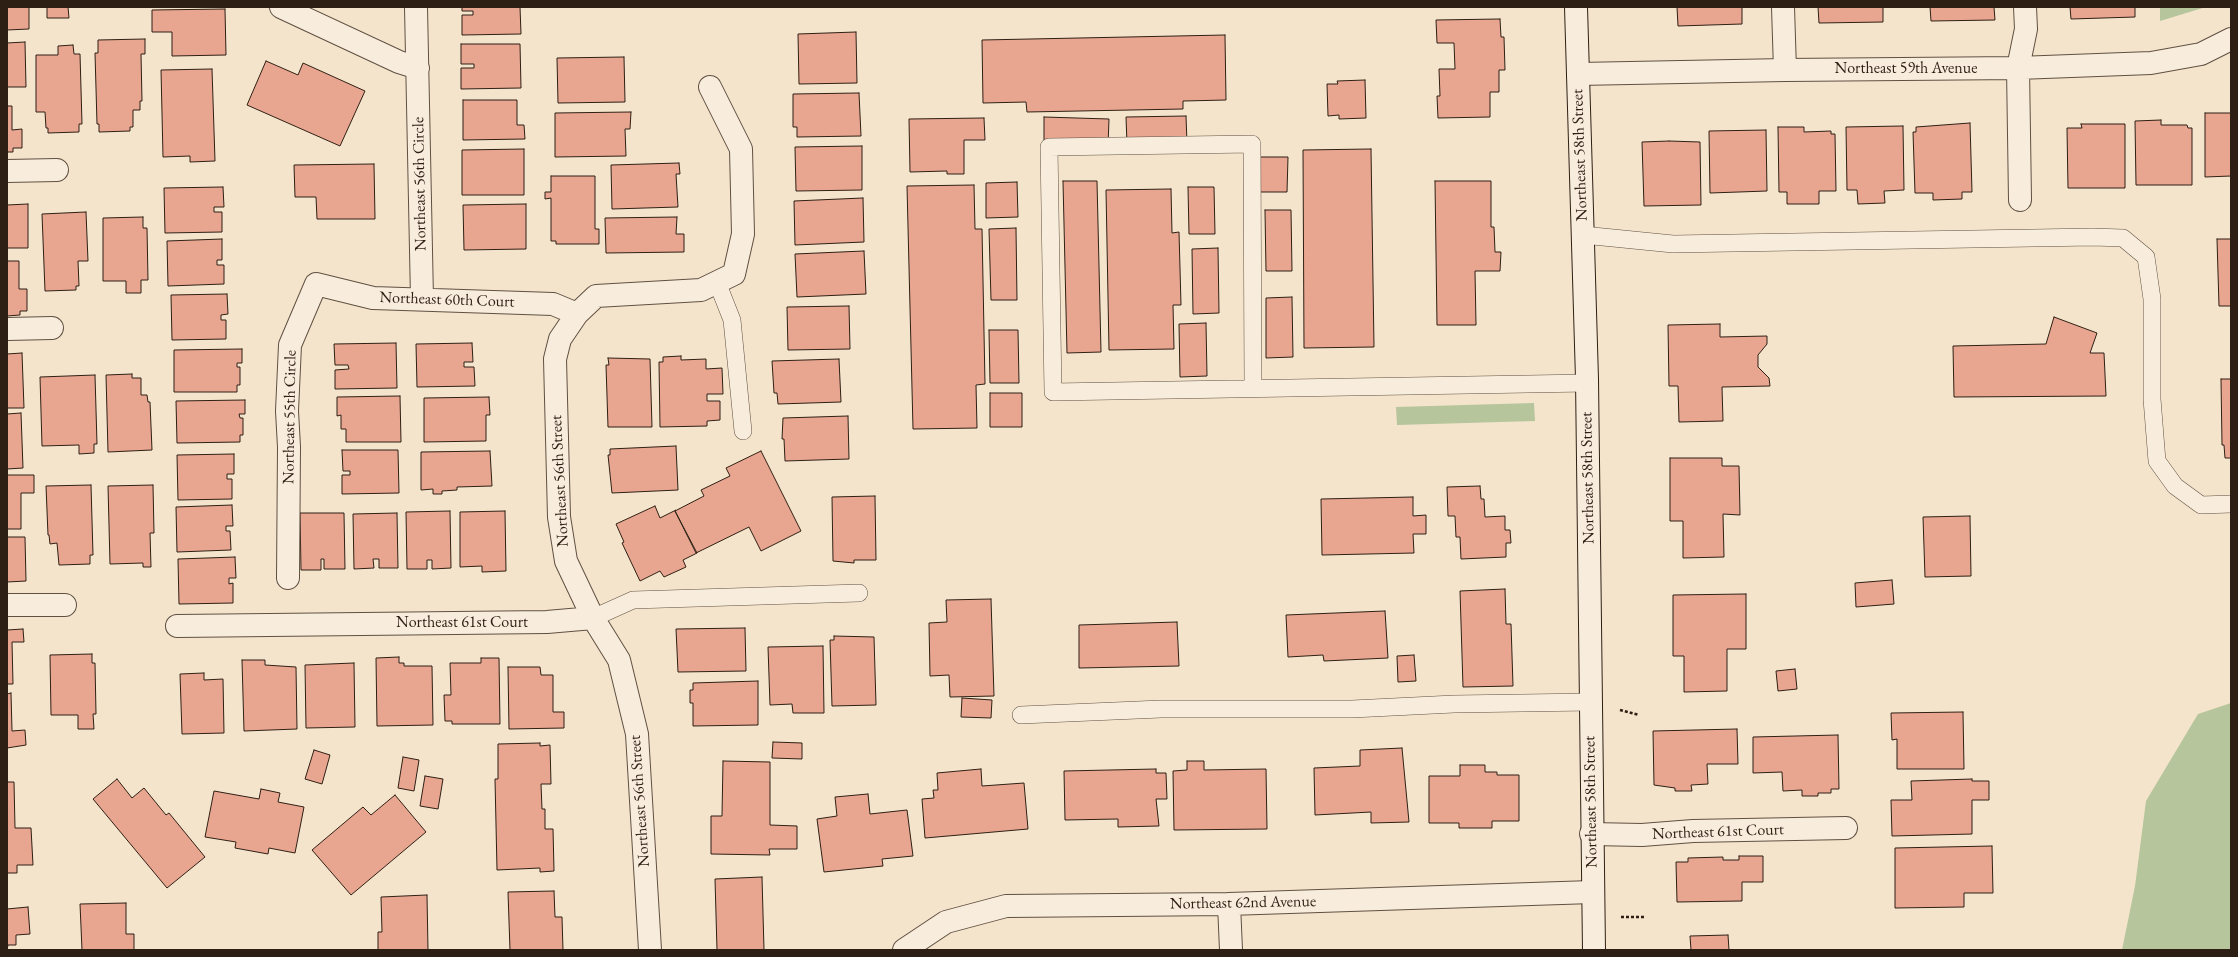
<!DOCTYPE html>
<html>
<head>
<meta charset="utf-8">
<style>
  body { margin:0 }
  #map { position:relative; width:2238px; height:957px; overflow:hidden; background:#f4e4cb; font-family:"EB Garamond",serif }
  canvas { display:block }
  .frame { position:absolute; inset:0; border:8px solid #2e1f14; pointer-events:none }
</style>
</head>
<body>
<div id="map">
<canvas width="2238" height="957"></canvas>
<div class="frame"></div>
</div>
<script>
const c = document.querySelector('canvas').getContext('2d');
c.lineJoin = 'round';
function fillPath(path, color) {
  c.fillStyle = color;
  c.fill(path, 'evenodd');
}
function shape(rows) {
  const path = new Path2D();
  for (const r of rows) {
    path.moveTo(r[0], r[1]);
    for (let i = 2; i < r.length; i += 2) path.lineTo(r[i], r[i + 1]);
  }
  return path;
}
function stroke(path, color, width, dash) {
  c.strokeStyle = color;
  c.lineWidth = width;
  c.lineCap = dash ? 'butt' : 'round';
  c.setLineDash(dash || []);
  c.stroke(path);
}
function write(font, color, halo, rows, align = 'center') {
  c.font = font + ' "EB Garamond",serif';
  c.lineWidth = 3;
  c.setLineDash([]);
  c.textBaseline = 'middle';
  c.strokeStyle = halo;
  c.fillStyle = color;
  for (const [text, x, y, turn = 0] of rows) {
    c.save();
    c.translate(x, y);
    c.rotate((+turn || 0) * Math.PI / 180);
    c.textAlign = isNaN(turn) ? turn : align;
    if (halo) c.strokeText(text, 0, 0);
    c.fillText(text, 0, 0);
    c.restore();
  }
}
fillPath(shape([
  [2160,7,2206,7,2160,21],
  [1534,403,1535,421,1397,425,1396,407],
  [2231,703,2231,950,2122,950,2135,886,2146,801,2198,714]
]), '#b6c59b');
const building = shape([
  [7,7,29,7,29,29,7,30,7,7],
  [47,7,68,7,69,18,47,18,47,7],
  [462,7,520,7,521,34,462,35,462,15,473,15,473,11,462,11,462,7],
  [1677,7,1742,7,1742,24,1678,26,1677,7],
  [1818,7,1883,7,1883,22,1819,23,1818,7],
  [1930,7,1994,7,1995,20,1931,21,1930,7],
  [2070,7,2135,7,2135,17,2071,19,2070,7],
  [225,9,226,55,172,56,172,32,152,32,152,10,225,9],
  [1500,19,1501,37,1504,37,1505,70,1499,70,1499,92,1490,92,1490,117,1438,118,1437,96,1440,96,1439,69,1455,69,1454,43,1437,43,1436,20,1500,19],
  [856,32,857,83,799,84,798,34,856,32],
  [1225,35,1226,100,1183,101,1183,109,1027,112,1026,102,983,103,982,40,1225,35],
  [145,39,145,54,141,54,142,101,140,101,140,110,133,110,133,127,130,127,130,131,99,132,99,124,97,124,95,53,98,53,98,40,145,39],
  [25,42,26,87,7,87,7,43,25,42],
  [461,44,520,44,521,88,461,89,461,68,474,68,474,64,461,64,461,44],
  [73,45,74,54,80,54,82,124,79,124,79,132,48,133,48,128,46,128,45,112,36,112,36,55,58,55,58,46,73,45],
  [624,57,625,102,558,103,557,58,624,57],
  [266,61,298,75,303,63,365,91,340,146,247,105,266,61],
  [212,69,215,161,190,162,190,156,163,157,161,70,212,69],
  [1365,80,1366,118,1339,119,1339,115,1328,116,1327,84,1338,84,1337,81,1365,80],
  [859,93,861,136,797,137,797,127,793,127,793,94,859,93],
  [463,100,517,100,517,125,524,125,525,139,463,140,463,100],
  [7,106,12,106,12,130,22,129,22,148,13,148,13,152,7,152,7,106],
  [631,112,630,129,625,129,626,156,555,157,555,113,631,112],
  [2205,113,2231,113,2231,176,2205,177,2205,113],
  [1186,116,1187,143,1127,144,1126,117,1186,116],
  [1044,117,1109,119,1108,146,1044,144,1044,117],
  [984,118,985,140,964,140,964,174,947,174,947,171,910,172,909,119,984,118],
  [2161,120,2161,125,2187,125,2188,128,2192,128,2192,185,2136,185,2135,121,2161,120],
  [1970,123,1972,192,1962,192,1962,199,1933,200,1933,193,1915,193,1913,132,1916,132,1916,127,1970,123],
  [2081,124,2125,124,2125,188,2068,188,2067,128,2082,128,2081,124],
  [1903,126,1904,190,1884,191,1885,203,1858,204,1857,190,1847,190,1846,127,1903,126],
  [1778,127,1804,127,1804,132,1831,131,1831,134,1835,134,1836,191,1819,191,1819,204,1787,204,1787,192,1779,192,1778,127],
  [1766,130,1767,191,1710,193,1709,131,1766,130],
  [1669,141,1700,142,1701,205,1644,206,1642,142,1669,141],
  [862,146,862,190,796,191,795,147,862,146],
  [524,149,524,195,462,195,462,150,524,149],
  [1371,149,1374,347,1304,348,1303,150,1371,149],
  [1257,157,1288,157,1287,192,1257,192,1257,157],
  [679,163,680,174,676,174,678,207,612,209,611,165,679,163],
  [374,164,375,219,317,219,316,197,295,197,294,165,374,164],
  [551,176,595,176,595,229,599,229,599,244,556,244,556,241,551,241,551,198,545,199,545,192,551,192,551,176],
  [1063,181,1097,181,1101,352,1067,353,1063,181],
  [1435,181,1491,181,1491,227,1494,227,1495,252,1501,252,1500,271,1475,271,1476,325,1437,325,1435,181],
  [1017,182,1018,217,986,218,986,183,1017,182],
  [974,185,975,229,982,229,985,384,976,385,977,428,913,429,907,186,974,185],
  [223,187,224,207,214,207,214,212,222,212,222,232,165,233,164,188,223,187],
  [1188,187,1214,187,1215,234,1189,234,1188,187],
  [1171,189,1172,233,1179,232,1181,305,1173,305,1174,349,1109,350,1106,190,1171,189],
  [863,198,864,242,795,245,794,201,863,198],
  [28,204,28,248,7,248,7,205,28,204],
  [526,204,526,249,464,250,463,205,526,204],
  [1265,210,1291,210,1292,271,1266,271,1265,210],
  [86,212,88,261,78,261,79,286,76,286,76,290,45,291,42,214,86,212],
  [143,217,143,228,147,228,148,280,141,280,141,293,126,293,126,281,103,281,103,218,143,217],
  [677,217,676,234,684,234,684,252,606,253,605,218,677,217],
  [1016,228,1017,300,991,300,989,229,1016,228],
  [222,239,222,260,217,260,217,265,224,265,224,284,168,286,167,241,222,239],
  [2217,239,2231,239,2231,306,2219,306,2217,239],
  [1218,248,1219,313,1193,314,1192,249,1218,248],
  [864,251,866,294,797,297,795,254,864,251],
  [7,261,19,261,19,289,27,289,27,311,20,311,20,315,7,316,7,261],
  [227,294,228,314,221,315,221,320,226,320,226,339,172,340,171,295,227,294],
  [1292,297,1293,357,1266,358,1266,298,1292,297],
  [849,306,850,349,788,350,787,307,849,306],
  [2054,317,2097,333,2090,353,2104,353,2106,396,1954,397,1953,346,2046,344,2054,317],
  [1206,323,1207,376,1180,377,1179,324,1206,323],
  [1720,324,1720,337,1767,336,1767,344,1758,355,1758,367,1769,378,1770,386,1722,387,1723,421,1679,422,1678,386,1669,386,1668,325,1720,324],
  [989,330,1018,330,1019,383,990,383,989,330],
  [396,343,397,388,335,389,335,370,349,369,348,365,335,365,334,344,396,343],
  [472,343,473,362,464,362,464,367,474,367,475,386,417,387,416,344,472,343],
  [242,349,242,363,237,363,237,367,240,367,240,385,237,385,237,392,174,392,174,350,242,349],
  [22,353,24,408,7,408,7,354,22,353],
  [681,356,681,360,706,359,706,369,722,368,723,394,707,394,707,401,720,401,720,420,707,421,707,426,660,427,659,362,663,362,663,357,681,356],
  [608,358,650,359,652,427,608,427,606,365,609,365,608,358],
  [839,359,841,402,778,404,777,393,774,393,772,361,839,359],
  [132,374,132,378,141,378,141,395,147,395,148,402,150,402,152,450,108,452,106,375,132,374],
  [95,375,97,444,94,444,94,453,79,454,79,445,42,446,40,377,95,375],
  [2221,379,2231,379,2231,458,2225,458,2224,445,2222,445,2221,379],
  [990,393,1022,393,1022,427,990,427,990,393],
  [400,396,401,442,346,442,346,429,341,429,341,415,337,416,337,397,400,396],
  [489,397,490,415,486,415,486,441,424,442,424,398,489,397],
  [245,400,245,414,239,414,240,418,243,418,243,435,240,435,240,442,177,443,176,401,245,400],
  [21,413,23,468,7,469,7,414,21,413],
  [848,416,849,459,785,461,784,439,782,439,783,418,848,416],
  [676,446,678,490,612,493,608,455,610,455,610,449,676,446],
  [342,450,398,450,399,493,342,494,342,475,350,475,350,471,343,471,342,450],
  [490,451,492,486,457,487,457,490,442,491,442,494,433,494,433,489,421,490,421,452,490,451],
  [761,451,801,531,761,551,749,527,696,553,675,511,704,496,701,490,730,476,726,468,761,451],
  [234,454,234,474,227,474,227,479,232,479,232,499,178,500,177,455,234,454],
  [1670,458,1722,458,1722,466,1739,466,1740,515,1723,514,1724,557,1683,558,1683,521,1670,521,1670,458],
  [7,475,34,475,34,493,21,493,21,529,7,529,7,475],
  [91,485,93,555,90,555,90,564,59,565,57,543,50,544,49,535,48,535,46,486,91,485],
  [153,485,154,533,150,533,151,567,143,567,143,563,110,564,108,486,153,485],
  [1480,486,1481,499,1484,499,1485,517,1505,516,1505,530,1510,530,1511,543,1506,543,1506,557,1461,559,1460,537,1456,537,1455,516,1448,516,1447,487,1480,486],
  [875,496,876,560,854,560,854,563,833,561,832,497,875,496],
  [1413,497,1413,516,1426,515,1426,534,1413,534,1414,553,1322,555,1321,499,1413,497],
  [232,505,233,526,226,526,226,531,230,531,231,550,177,552,176,507,232,505],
  [655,506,660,518,676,510,675,511,697,553,683,560,686,567,664,577,660,571,640,581,622,543,624,542,616,524,655,506],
  [450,511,451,568,432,569,432,560,427,560,427,569,407,569,406,512,450,511],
  [505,511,506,571,482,572,482,566,460,567,460,512,505,511],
  [300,513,344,513,345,569,324,569,324,559,321,559,321,570,301,570,300,513],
  [397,513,398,568,379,568,379,559,373,559,374,568,354,569,353,514,397,513],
  [1970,516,1971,576,1925,577,1923,517,1970,516],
  [7,537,25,537,26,581,7,582,7,537],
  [235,557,236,578,229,578,229,584,233,583,233,603,179,604,178,559,235,557],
  [1892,580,1894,604,1856,607,1855,583,1892,580],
  [1505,589,1506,624,1511,624,1513,686,1463,687,1460,591,1505,589],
  [1746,594,1746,649,1727,649,1727,691,1684,692,1684,656,1673,656,1673,595,1746,594],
  [991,599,994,696,950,697,949,675,930,676,929,623,947,622,946,600,991,599],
  [1385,611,1388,658,1324,661,1323,655,1288,657,1286,615,1385,611],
  [1177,622,1179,666,1079,668,1079,625,1177,622],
  [745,628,746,671,678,672,676,629,745,628],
  [23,629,24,642,12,642,13,684,7,684,7,630,23,629],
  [834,636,874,637,876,705,832,706,830,640,834,640,834,636],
  [823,646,824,713,793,713,792,704,770,705,768,647,823,646],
  [92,654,92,663,95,663,96,714,93,714,94,729,78,729,78,715,51,715,50,655,92,654],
  [1414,655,1416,681,1398,682,1397,656,1414,655],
  [399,657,399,663,404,663,404,666,432,666,433,725,377,726,376,658,399,657],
  [481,658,499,658,500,724,452,724,452,721,445,721,444,695,451,695,450,663,481,663,481,658],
  [242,660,265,660,265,665,296,667,297,729,244,731,242,660],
  [354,663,355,727,306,728,305,665,354,663],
  [508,667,540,667,541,675,553,675,553,712,564,712,564,728,509,729,508,667],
  [1795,669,1797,689,1778,691,1776,671,1795,669],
  [204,673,204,680,223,679,224,733,182,734,180,674,204,673],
  [758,681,758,725,693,726,693,703,690,703,690,690,693,690,693,683,758,681],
  [11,693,12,731,25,730,26,745,7,748,7,694,11,693],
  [962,698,992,700,991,718,961,717,962,698],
  [1963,712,1964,769,1897,769,1897,739,1892,740,1891,713,1963,712],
  [1737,729,1738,764,1707,764,1708,784,1691,785,1692,791,1675,791,1675,788,1654,785,1653,731,1737,729],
  [1838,735,1839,789,1831,789,1831,793,1818,793,1818,796,1802,796,1802,790,1783,791,1782,772,1753,773,1753,737,1838,735],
  [773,742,802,743,802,759,772,758,773,742],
  [540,743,540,746,550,745,551,784,541,784,542,809,545,809,545,829,553,829,554,871,540,872,540,868,497,870,495,779,498,779,498,744,540,743],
  [1402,748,1409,822,1371,823,1371,812,1315,815,1314,768,1360,766,1360,750,1402,748],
  [314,750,330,755,322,784,305,779,314,750],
  [403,757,419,760,414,791,398,788,403,757],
  [723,761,770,762,770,825,797,826,797,849,769,849,770,855,711,854,711,816,722,816,723,761],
  [1187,761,1204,761,1204,770,1266,769,1267,829,1174,830,1173,771,1187,770,1187,761],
  [1460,765,1485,765,1485,772,1497,772,1497,775,1519,775,1519,821,1492,821,1492,828,1459,828,1459,823,1429,823,1429,776,1460,776,1460,765],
  [981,769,982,786,1024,783,1028,829,925,838,922,799,934,798,933,790,938,790,937,773,981,769],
  [1156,769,1156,773,1166,773,1167,799,1156,799,1159,826,1118,827,1118,819,1065,820,1064,771,1156,769],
  [425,776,443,779,438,809,420,806,425,776],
  [117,779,132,798,144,788,166,815,169,813,205,857,167,888,93,799,117,779],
  [1972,779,1972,781,1989,781,1989,800,1972,800,1972,834,1892,836,1891,800,1912,800,1911,781,1972,779],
  [7,782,14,782,15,828,31,828,33,865,17,865,17,873,7,873,7,782],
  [261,789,280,793,278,802,304,807,295,853,269,848,268,854,235,848,236,842,205,837,214,791,259,799,261,789],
  [868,794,870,814,907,810,913,856,882,859,883,866,824,872,817,819,837,816,835,797,868,794],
  [395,795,426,832,351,895,312,850,363,807,371,815,395,795],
  [1992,846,1993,893,1964,893,1964,907,1895,908,1895,848,1992,846],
  [1739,856,1763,856,1763,882,1742,882,1742,901,1677,902,1676,862,1688,862,1688,858,1723,857,1723,860,1739,860,1739,856],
  [762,877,764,950,717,950,715,879,762,877],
  [554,891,555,917,562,917,563,950,510,950,508,892,554,891],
  [427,895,428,950,378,950,378,932,382,932,381,897,427,895],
  [126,903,126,934,134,934,134,950,82,950,80,904,126,903],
  [28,907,30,934,16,935,16,945,8,945,7,950,7,909,28,907],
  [1728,935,1729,950,1691,950,1690,936,1728,935]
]);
fillPath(building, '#e8a691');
stroke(building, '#2e1f14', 1);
const lane = shape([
  [1583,235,1673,244,2093,237,2123,238,2146,257,2152,299,2152,399,2157,461,2175,486,2201,505,2231,504],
  [717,282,732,320,743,431],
  [1253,387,1252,144,1049,147,1053,392,1587,383],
  [593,618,633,600,859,593],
  [1021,715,1161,709,1352,709,1454,704,1590,702]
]);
const street = shape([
  [281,7,399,62,418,68],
  [416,7,422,299],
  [1783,7,1785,70],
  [1578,74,1785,70,2018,68,2151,63,2201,54,2231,39],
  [7,171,57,170],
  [2020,200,2018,68,2026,29,2025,7],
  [7,329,52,328],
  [288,578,289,447,287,411,290,345,316,284,373,298,553,304,577,314],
  [7,605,65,605],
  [177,626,547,622,593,618],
  [1591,834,1642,835,1693,831,1846,828],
  [1229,904,1231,950],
  [650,950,637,734,619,660,593,618,566,561,559,517,555,359,560,339,577,314,596,296,701,290,734,274,743,234,741,149,710,87],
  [904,950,946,922,1006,906,1229,904,1592,892]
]);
const secondary = shape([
  [1576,7,1587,379,1594,950]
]);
stroke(lane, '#605042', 18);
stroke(street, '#605042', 24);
stroke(secondary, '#2e1f14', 24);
stroke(shape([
  [1620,710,1639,715],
  [1621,917,1644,917]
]), '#2e1f14', 2.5, [3, 2]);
stroke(lane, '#f8eddd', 17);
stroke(street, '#f8eddd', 22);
stroke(secondary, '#f8eddd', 22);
write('16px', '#2e1f14', '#f8eddd', [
  ["Northeast 59th Avenue",1906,69],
  ["Northeast 58th Street",1580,155,-92],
  ["Northeast 56th Circle",420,184,-91],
  ["Northeast 60th Court",447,300,2],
  ["Northeast 55th Circle",290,417,-89],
  ["Northeast 58th Street",1588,478,-91],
  ["Northeast 56th Street",560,481,-93],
  ["Northeast 61st Court",462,623],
  ["Northeast 56th Street",640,801,-94],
  ["Northeast 58th Street",1591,802,-91],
  ["Northeast 61st Court",1718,832,-2],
  ["Northeast 62nd Avenue",1243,903,-1]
]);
</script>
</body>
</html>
